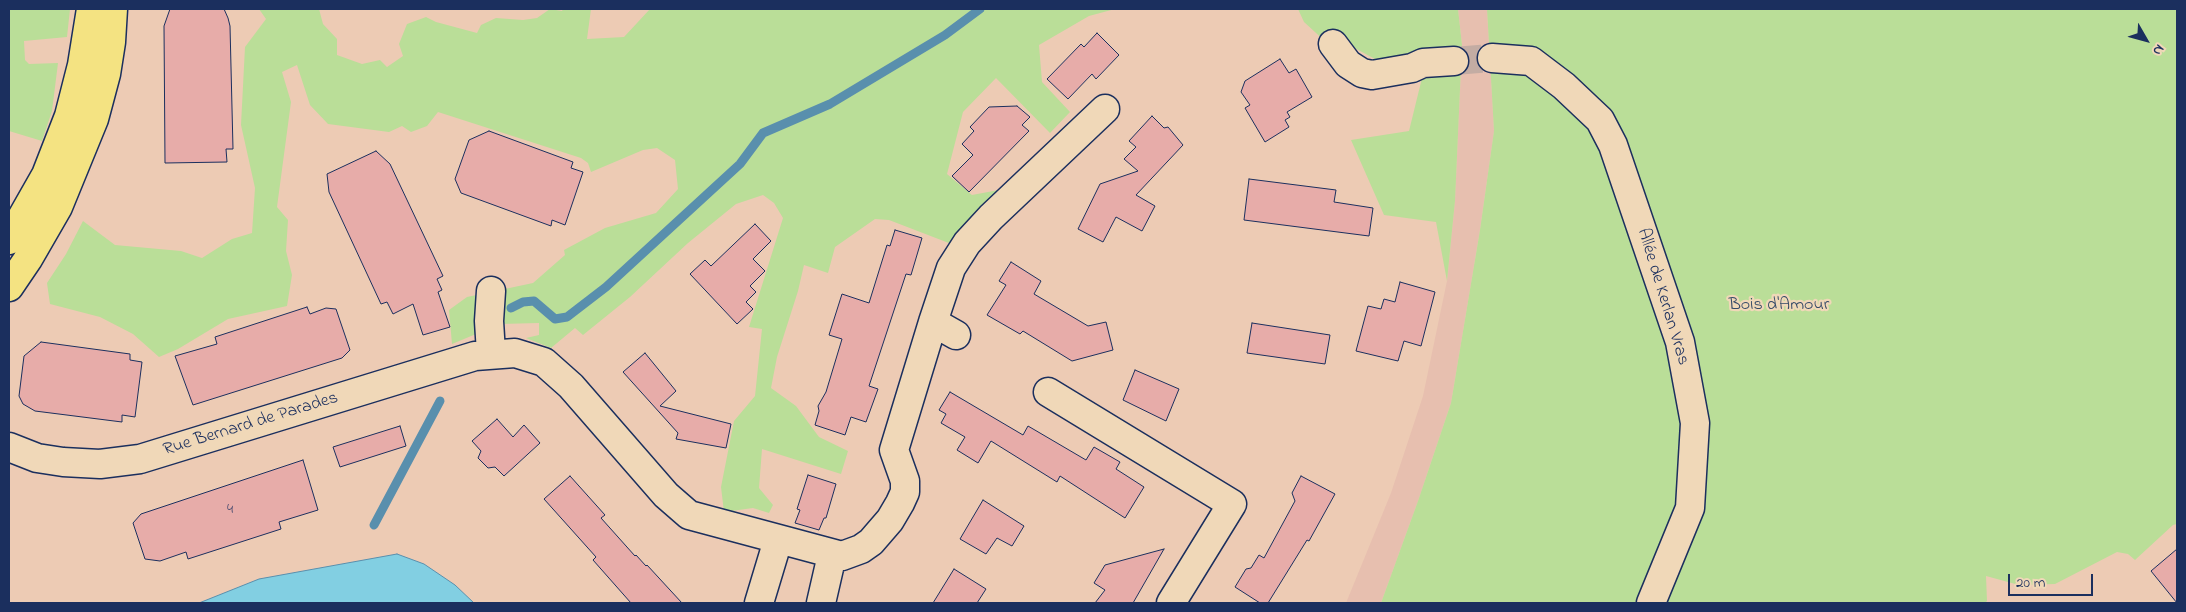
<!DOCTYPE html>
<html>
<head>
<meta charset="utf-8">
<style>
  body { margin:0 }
  #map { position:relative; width:2186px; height:612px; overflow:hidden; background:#edcbb4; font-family:"Indie Flower",sans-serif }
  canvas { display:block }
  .frame { position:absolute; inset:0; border:10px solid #1b2f5e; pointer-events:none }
  .north { position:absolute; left:2121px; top:15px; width:50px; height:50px; -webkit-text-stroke:4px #f0d8b8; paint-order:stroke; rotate:128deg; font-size:14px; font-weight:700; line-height:20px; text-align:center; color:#1b2f5e }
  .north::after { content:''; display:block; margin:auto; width:18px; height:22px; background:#1b2f5e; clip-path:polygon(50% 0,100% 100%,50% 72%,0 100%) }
  .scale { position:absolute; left:2008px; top:574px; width:85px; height:22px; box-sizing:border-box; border:2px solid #1b2f5e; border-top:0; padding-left:6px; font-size:15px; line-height:18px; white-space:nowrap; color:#1b2f5e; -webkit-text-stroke:4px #f0d8b8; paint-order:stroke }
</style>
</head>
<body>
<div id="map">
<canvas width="2186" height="612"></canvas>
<div class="frame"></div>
<div class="north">N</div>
<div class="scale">20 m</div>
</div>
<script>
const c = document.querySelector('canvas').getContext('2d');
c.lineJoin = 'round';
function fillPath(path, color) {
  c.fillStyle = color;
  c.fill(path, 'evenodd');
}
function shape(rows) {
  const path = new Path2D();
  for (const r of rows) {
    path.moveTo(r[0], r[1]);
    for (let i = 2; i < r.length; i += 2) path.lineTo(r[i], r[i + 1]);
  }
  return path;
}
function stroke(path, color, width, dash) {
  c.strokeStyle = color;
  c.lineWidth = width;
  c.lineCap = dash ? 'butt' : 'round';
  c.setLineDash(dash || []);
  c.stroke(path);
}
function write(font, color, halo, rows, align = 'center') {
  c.font = font + ' "Indie Flower",sans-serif';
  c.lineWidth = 4.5;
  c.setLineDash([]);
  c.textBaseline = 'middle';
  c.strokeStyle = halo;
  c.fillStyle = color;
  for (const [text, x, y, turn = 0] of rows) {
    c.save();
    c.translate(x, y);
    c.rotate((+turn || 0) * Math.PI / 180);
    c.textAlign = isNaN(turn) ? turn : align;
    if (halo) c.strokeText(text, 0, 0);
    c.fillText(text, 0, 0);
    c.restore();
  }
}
fillPath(shape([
  [1458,9,1487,9,1494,131,1480,230,1451,403,1418,501,1381,603,1346,603,1391,493,1423,396,1447,281,1455,201,1462,45]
]), '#e7bfaf');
fillPath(shape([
  [9,9,70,9,67,37,24,41,25,60,29,64,58,63,52,111,42,141,9,131],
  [259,9,319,9,323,24,337,39,337,55,362,64,380,60,387,67,403,56,399,44,407,24,426,17,436,22,477,33,481,25,496,18,523,20,537,18,550,9,562,11,563,9,591,9,587,39,624,37,650,9,1115,9,1089,16,1039,45,1042,82,1070,112,1050,133,996,78,963,112,947,174,972,195,1004,189,954,245,889,220,875,219,835,247,828,273,804,265,798,291,777,357,771,388,796,406,819,437,848,451,841,474,762,449,759,488,773,505,769,513,753,508,724,512,721,487,734,421,755,396,762,329,749,327,783,218,774,203,763,195,736,204,688,243,630,297,583,335,575,328,551,348,526,338,539,335,539,323,500,324,452,344,449,310,467,297,533,283,565,255,564,250,605,228,656,213,678,189,675,160,657,148,643,150,591,172,588,163,581,158,438,112,427,126,411,132,402,126,389,132,328,124,310,105,297,65,282,72,291,102,277,207,288,220,286,251,292,275,287,306,228,319,178,349,159,357,133,334,100,317,50,304,47,283,66,254,83,221,115,245,181,251,202,258,232,239,252,233,255,188,241,125,245,47,266,19],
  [1298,9,1458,9,1462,45,1455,201,1447,281,1436,222,1384,215,1351,140,1409,131,1423,74,1384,64,1340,40,1327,43,1304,22],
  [1487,9,2177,9,2177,524,2173,525,2135,560,2128,554,2117,552,2055,584,2019,585,1986,576,1987,601,1985,603,1381,603,1418,501,1451,403,1480,230,1494,131]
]), '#bade98');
const water = shape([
  [397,554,424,564,455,585,474,603,199,603,259,579,397,554]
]);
fillPath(water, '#82cfe2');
stroke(water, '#598fad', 1);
stroke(shape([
  [511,308,523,302,534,301,555,319,567,317,606,287,740,164,763,133,830,104,945,35,980,9],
  [374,525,440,401]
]), '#598fad', 9);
const building = shape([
  [170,9,224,9,228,18,230,26,233,149,226,149,227,162,165,163,164,26,170,9],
  [1097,33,1119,55,1096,79,1092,74,1068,99,1047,79,1081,44,1084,47,1097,33],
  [1280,59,1289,73,1296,69,1312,97,1287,112,1290,117,1285,120,1289,127,1265,142,1245,108,1250,105,1241,92,1245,81,1280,59],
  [1017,106,1030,117,1022,125,1029,131,969,192,952,176,973,155,962,144,974,131,970,127,989,107,1017,106],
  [1152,116,1164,128,1168,127,1183,145,1136,195,1155,206,1142,231,1116,217,1103,242,1078,229,1100,184,1138,171,1124,159,1136,147,1129,141,1152,116],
  [489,131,573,162,571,168,583,172,565,225,552,220,551,226,461,193,455,179,469,140,489,131],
  [376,151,390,164,443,276,437,279,442,290,438,292,450,327,423,335,413,304,393,314,387,302,381,304,329,192,327,174,376,151],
  [1249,179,1336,190,1334,202,1373,208,1369,236,1244,220,1249,179],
  [755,224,771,241,753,259,765,271,750,286,756,292,746,302,753,309,737,324,690,274,705,260,711,266,755,224],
  [895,230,922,238,911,275,906,274,869,386,878,389,866,422,851,417,845,435,815,425,819,411,818,406,826,392,842,339,829,335,842,294,869,303,887,245,890,246,895,230],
  [1011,262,1041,281,1034,294,1088,326,1106,322,1113,350,1072,361,1023,331,1020,334,987,315,1006,285,999,281,1011,262],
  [1400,282,1435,292,1421,346,1404,341,1398,361,1356,351,1368,306,1381,309,1384,299,1395,302,1400,282],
  [307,307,310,314,326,308,336,309,350,350,342,358,193,405,175,356,217,344,215,337,307,307],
  [1252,323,1330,335,1325,364,1247,353,1252,323],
  [41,342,130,354,130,360,142,362,135,417,122,415,122,422,35,411,23,404,19,396,24,356,41,342],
  [645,353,676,391,660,406,731,424,726,448,676,439,678,433,623,372,645,353],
  [1135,370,1179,389,1166,421,1123,400,1135,370],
  [950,392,1023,435,1028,426,1086,460,1094,447,1120,462,1116,469,1144,487,1125,518,1060,476,1057,482,991,441,978,463,957,450,965,437,941,423,946,414,939,410,950,392],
  [497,419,513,437,524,425,540,443,504,476,495,467,488,468,478,458,481,451,472,441,497,419],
  [400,426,406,446,340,467,333,447,400,426],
  [303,460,318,510,279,522,281,529,188,559,186,552,160,561,145,559,133,523,141,514,303,460],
  [808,475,836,484,826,518,824,518,819,530,795,523,800,510,797,509,808,475],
  [570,476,605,515,601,518,635,556,636,555,646,566,647,565,682,603,631,603,593,560,596,557,544,499,570,476],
  [1301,476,1335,494,1309,541,1307,540,1268,603,1260,603,1235,587,1246,569,1251,568,1259,555,1264,558,1295,501,1292,493,1301,476],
  [983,500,1024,526,1012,546,997,538,986,554,960,539,983,500],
  [1164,549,1133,603,1095,603,1105,590,1094,583,1105,565,1164,549],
  [2177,549,2177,603,2151,571,2177,549],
  [954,569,986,589,977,603,933,603,954,569]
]);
fillPath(building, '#e7aca9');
stroke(building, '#1b2f5e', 1);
stroke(shape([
  [1454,61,1492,58]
]), '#c3aca3', 28, [28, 14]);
const minor = shape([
  [1333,44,1348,64,1362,73,1372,75,1412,68,1423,63,1454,61],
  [1492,58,1531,61,1564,86,1600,120,1613,145,1680,342,1695,423,1690,508,1651,603],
  [491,291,489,321,491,353],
  [933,322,951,268,967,243,991,217,1105,109],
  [1048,392,1232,504,1171,603],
  [9,447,37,458,63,462,100,464,140,459,475,356,515,353,544,362,571,386,666,495,689,515,842,556,861,549,871,542,890,520,900,503,905,492,905,481,894,450,933,322,956,335],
  [759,603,778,540],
  [821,603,832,555]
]);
const major = shape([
  [9,240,46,175,69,116,82,65,91,9],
  [9,287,28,259,58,207,94,119,106,74,111,42,113,9]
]);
stroke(minor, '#1b2f5e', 31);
stroke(major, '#1b2f5e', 31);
stroke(minor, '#f0d8b8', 28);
stroke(major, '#f4e382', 28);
write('15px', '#4e4e71', null, [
  ["4",230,511]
]);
write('18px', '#1b2f5e', '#f0d8b8', [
  ["Allée de Kerlan Vras",1662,297,73],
  ["Rue Bernard de Parades",251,425,-17]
]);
write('18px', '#334967', '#f0d8b8', [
  ["Bois d'Amour",1779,306]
]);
</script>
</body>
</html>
